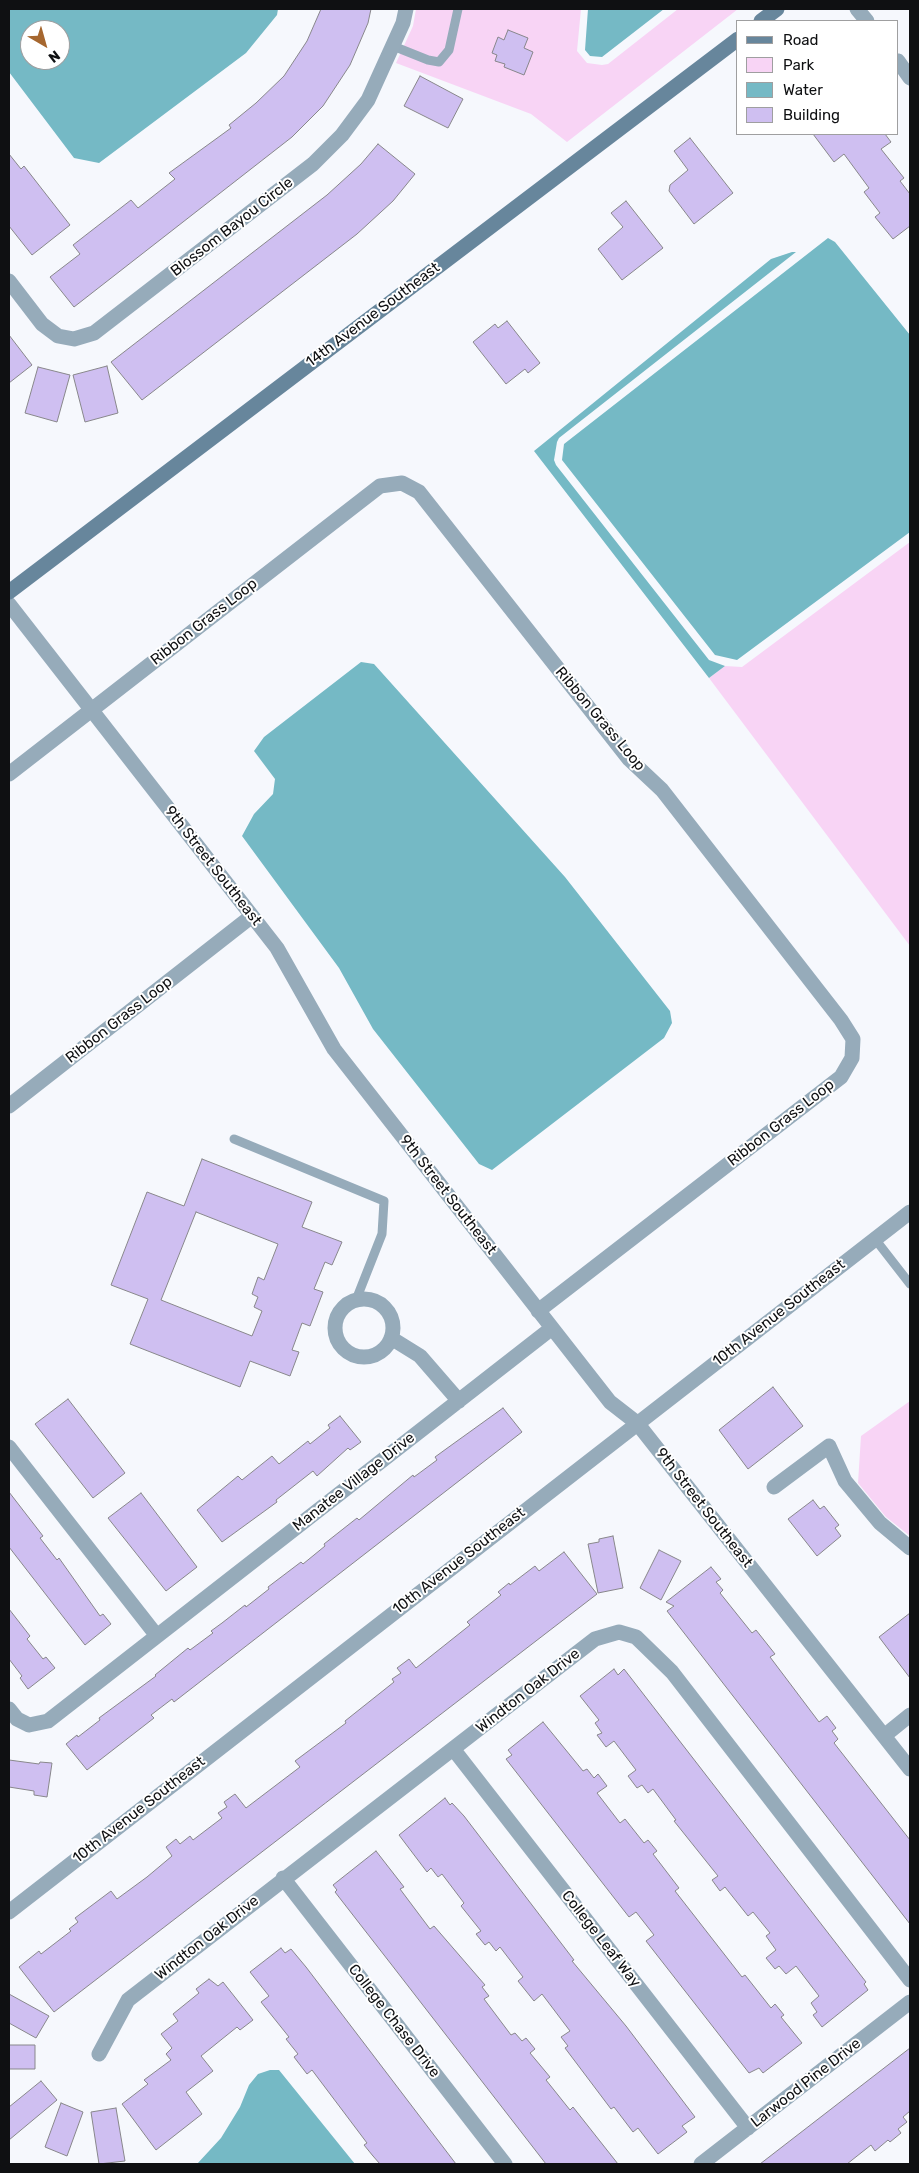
<!DOCTYPE html>
<html>
<head>
<meta charset="utf-8">
<style>
  body { margin:0 }
  #map { position:relative; width:919px; height:2173px; overflow:hidden; background:#f6f8fd; font-family:Rubik,sans-serif }
  canvas { display:block }
  .frame { position:absolute; inset:0; border:10px solid #0f1012; pointer-events:none }
  .legend { position:absolute; left:736px; top:20px; width:162px; height:115px; box-sizing:border-box; background:#fff; border:1px solid #9f9fa0; margin:0; padding:6px 9px; list-style:none; font-size:15px; color:#0f1012 }
  .legend li { display:flex; align-items:center; gap:10px; height:25px }
  .legend b { width:25px; border:1px solid #9f9fa0 }
  .north { position:absolute; left:20px; top:20px; width:50px; height:50px; box-sizing:border-box; background:#fff; border:1px solid #9f9fa0; border-radius:50%; rotate:142deg; font-size:14px; font-weight:700; line-height:20px; text-align:center; color:#0f1012 }
  .north::after { content:''; display:block; margin:auto; width:18px; height:22px; background:#a6672f; clip-path:polygon(50% 0,100% 100%,50% 72%,0 100%) }
</style>
</head>
<body>
<div id="map">
<canvas width="919" height="2173"></canvas>
<div class="frame"></div>
<ul class="legend">
<li><b style="height:6px;background:#67869c"></b>Road</li>
<li><b style="height:14px;background:#f8d4f5"></b>Park</li>
<li><b style="height:14px;background:#75b9c5"></b>Water</li>
<li><b style="height:14px;background:#cfbff1"></b>Building</li>
</ul>
<div class="north">N</div>
</div>
<script>
const c = document.querySelector('canvas').getContext('2d');
c.lineJoin = 'round';
function fillPath(path, color) {
  c.fillStyle = color;
  c.fill(path, 'evenodd');
}
function shape(rows) {
  const path = new Path2D();
  for (const r of rows) {
    if (r.length === 3) {
      path.moveTo(r[0] + r[2], r[1]);
      path.arc(r[0], r[1], r[2], 0, 2 * Math.PI);
      continue;
    }
    path.moveTo(r[0], r[1]);
    for (let i = 2; i < r.length; i += 2) path.lineTo(r[i], r[i + 1]);
  }
  return path;
}
function stroke(path, color, width, dash) {
  c.strokeStyle = color;
  c.lineWidth = width;
  c.lineCap = dash ? 'butt' : 'round';
  c.setLineDash(dash || []);
  c.stroke(path);
}
function write(font, color, halo, rows, align = 'center') {
  c.font = font + ' Rubik,sans-serif';
  c.lineWidth = 4;
  c.setLineDash([]);
  c.textBaseline = 'middle';
  c.strokeStyle = halo;
  c.fillStyle = color;
  for (const [text, x, y, turn = 0] of rows) {
    c.save();
    c.translate(x, y);
    c.rotate((+turn || 0) * Math.PI / 180);
    c.textAlign = isNaN(turn) ? turn : align;
    if (halo) c.strokeText(text, 0, 0);
    c.fillText(text, 0, 0);
    c.restore();
  }
}
fillPath(shape([
  [416,9,581,9,577,51,587,63,602,65,608,64,678,9,738,9,567,142,531,114,396,63,413,26],
  [910,542,910,946,709,678,725,666,742,667],
  [910,1401,910,1536,886,1517,858,1483,861,1436]
]), '#f8d4f5');
fillPath(shape([
  [9,9,278,9,277,15,246,53,99,163,74,158,9,72],
  [30,30,60,30,60,60,30,60],
  [588,9,664,9,602,57,590,56,585,50],
  [828,238,835,242,910,335,910,532,737,660,715,655,562,460,564,444],
  [792,252,796,252,559,438,557,442,554,460,556,465,709,660,725,666,709,678,534,451,771,259],
  [361,662,374,664,565,877,670,1011,672,1023,664,1038,492,1170,479,1164,373,1029,339,968,242,836,254,814,273,794,275,779,254,751,264,737],
  [270,2070,279,2070,355,2164,197,2164,221,2138,240,2107,249,2085,258,2074]
]), '#75b9c5');
const building = shape([
  [321,9,371,9,368,23,350,65,323,106,292,137,74,307,50,277,80,254,73,245,131,200,138,208,175,179,169,173,231,128,229,125,256,103,284,76,307,41,321,9],
  [508,30,528,38,524,48,533,52,524,75,504,67,505,64,495,61,497,55,492,53,498,37,504,40,508,30],
  [420,76,463,99,448,128,404,106,420,76],
  [813,134,885,134,891,142,881,149,904,178,900,181,910,194,910,226,893,239,875,217,880,213,864,192,869,188,844,154,834,162,813,134],
  [690,138,733,193,694,224,669,191,670,185,688,170,674,151,690,138],
  [378,144,415,174,393,201,357,234,142,400,111,362,327,195,361,164,378,144],
  [9,154,21,169,24,166,70,225,32,255,9,226,9,154],
  [626,201,663,248,622,280,598,249,623,227,611,213,626,201],
  [507,321,540,363,528,373,525,369,506,384,473,342,495,324,498,328,507,321],
  [9,335,32,365,9,383,9,335],
  [107,366,118,413,85,422,73,375,107,366],
  [38,367,70,375,57,422,25,413,38,367],
  [202,1159,312,1202,302,1227,342,1242,332,1265,325,1262,314,1289,323,1292,310,1326,302,1323,292,1350,299,1352,290,1376,250,1361,240,1387,130,1344,148,1299,111,1285,147,1192,184,1206,202,1159],
  [196,1212,278,1244,264,1280,258,1277,252,1294,258,1297,254,1307,262,1311,252,1336,161,1300,196,1212],
  [773,1387,803,1426,748,1469,719,1430,773,1387],
  [68,1399,125,1473,93,1498,35,1424,68,1399],
  [503,1408,522,1432,174,1702,172,1699,151,1715,154,1718,87,1770,66,1744,77,1735,78,1737,100,1720,99,1718,156,1676,155,1675,188,1648,190,1650,213,1633,211,1631,222,1623,245,1605,246,1607,269,1589,268,1587,301,1562,303,1564,325,1546,324,1544,357,1518,359,1520,413,1475,414,1477,437,1460,435,1457,446,1449,503,1408],
  [340,1416,361,1442,350,1450,348,1448,317,1476,313,1471,276,1500,277,1502,222,1542,197,1510,238,1476,242,1480,272,1456,279,1464,308,1441,310,1444,330,1428,328,1425,340,1416],
  [9,1492,43,1536,40,1538,57,1560,59,1558,100,1616,103,1614,111,1624,85,1645,9,1547,9,1492],
  [141,1493,197,1567,166,1591,108,1518,141,1493],
  [813,1500,820,1509,824,1506,839,1525,835,1528,841,1536,817,1556,788,1519,813,1500],
  [613,1536,623,1588,598,1593,588,1544,599,1542,599,1539,613,1536],
  [659,1550,681,1561,661,1600,640,1588,659,1550],
  [564,1552,597,1594,54,2012,19,1967,39,1951,41,1954,71,1931,69,1929,78,1922,75,1918,111,1891,117,1899,147,1877,172,1856,166,1847,176,1839,180,1844,190,1836,193,1840,222,1818,218,1813,227,1807,224,1802,235,1794,246,1808,300,1767,295,1761,346,1723,345,1721,394,1682,392,1679,401,1673,397,1668,409,1659,416,1668,470,1625,467,1622,501,1595,498,1592,509,1583,510,1585,535,1566,539,1571,564,1552],
  [711,1567,721,1579,716,1582,723,1590,720,1593,752,1633,756,1630,775,1654,770,1657,819,1722,827,1716,836,1728,832,1731,838,1739,834,1743,910,1840,910,1924,667,1611,674,1606,666,1602,711,1567],
  [9,1609,30,1636,27,1639,43,1659,46,1657,55,1668,28,1689,20,1678,22,1676,9,1659,9,1609],
  [910,1613,910,1678,879,1637,910,1613],
  [614,1669,618,1675,624,1669,866,1982,864,1984,868,1990,822,2027,813,2015,817,2012,811,2003,819,1996,796,1966,786,1974,779,1966,775,1969,766,1958,776,1950,766,1936,770,1933,753,1912,748,1916,725,1887,720,1891,712,1880,718,1876,674,1821,676,1820,653,1789,648,1793,642,1785,637,1788,628,1776,636,1770,614,1741,606,1747,597,1735,602,1733,595,1723,599,1720,580,1696,614,1669],
  [543,1722,583,1771,587,1769,594,1778,598,1774,607,1786,597,1793,620,1823,625,1819,644,1843,648,1840,657,1851,653,1854,679,1888,675,1891,742,1977,745,1975,771,2008,775,2004,784,2015,781,2017,802,2043,763,2073,759,2068,749,2073,646,1941,654,1935,636,1912,629,1917,506,1759,512,1755,508,1750,543,1722],
  [9,1760,39,1764,40,1762,52,1763,47,1797,34,1795,34,1791,9,1787,9,1760],
  [445,1798,450,1805,452,1803,464,1816,574,1960,572,1961,626,2026,695,2117,682,2126,687,2132,658,2154,638,2128,633,2132,614,2107,611,2109,565,2048,568,2046,561,2037,570,2031,542,1994,534,2001,518,1981,523,1977,500,1947,496,1951,489,1942,485,1945,476,1934,481,1931,461,1906,464,1903,442,1874,438,1877,431,1868,427,1872,399,1835,445,1798],
  [376,1851,404,1887,400,1889,430,1929,434,1926,485,1985,482,1987,489,1996,484,1999,511,2035,515,2033,522,2041,526,2038,535,2049,530,2053,550,2077,546,2080,570,2110,573,2107,618,2164,546,2164,391,1964,335,1892,337,1890,333,1885,376,1851],
  [281,1948,285,1953,291,1949,306,1967,456,2164,380,2164,373,2156,364,2145,367,2143,312,2070,307,2074,294,2057,298,2054,286,2039,289,2037,261,2002,269,1996,250,1972,281,1948],
  [209,1979,218,1986,223,1982,253,2020,240,2030,237,2027,201,2056,213,2071,186,2092,202,2114,156,2150,122,2104,148,2084,144,2080,171,2060,166,2054,172,2048,161,2034,178,2021,173,2014,199,1993,196,1989,209,1979],
  [9,1994,49,2016,36,2038,9,2023,9,1994],
  [9,2045,35,2045,35,2069,9,2069,9,2045],
  [910,2048,910,2111,903,2117,907,2122,898,2129,901,2133,890,2142,888,2140,875,2151,871,2145,847,2164,760,2164,910,2048],
  [41,2081,57,2100,9,2140,9,2107,41,2081],
  [61,2103,83,2112,67,2156,45,2147,61,2103],
  [116,2108,125,2161,99,2164,91,2112,116,2108]
]);
fillPath(building, '#cfbff1');
stroke(building, '#88878b', 1);
stroke(shape([
  [393,46,428,60,439,62,449,50,458,9],
  [234,1139,384,1201,382,1234,356,1300],
  [875,1239,910,1284]
]), '#96abba', 9);
stroke(shape([
  [857,9,867,21],
  [898,61,910,78],
  [9,281,42,324,58,336,74,339,94,333,313,164,342,135,368,100,403,23,406,9],
  [9,604,277,948,334,1049,610,1402,637,1423,910,1769],
  [9,774,380,486,402,483,419,492,629,759,662,790,841,1020,853,1039,852,1058,841,1077,538,1311],
  [9,1106,252,916],
  [364,1328,29],
  [391,1338,420,1356,459,1401],
  [9,1447,157,1636],
  [774,1487,829,1446,845,1481,880,1523,910,1548],
  [9,1709,17,1719,29,1725,48,1721,552,1328],
  [884,1736,910,1715],
  [454,1750,748,2128],
  [283,1878,505,2164],
  [9,1912,910,1212],
  [99,2054,128,2000,595,1639,619,1632,636,1637,672,1672,910,1980],
  [701,2164,910,2002]
]), '#96abba', 15);
stroke(shape([
  [761,21,777,9],
  [9,592,738,39]
]), '#67869c', 15);
write('15px', '#0f1012', '#fff', [
  ["Blossom Bayou Circle",232,227,-38],
  ["14th Avenue Southeast",373,315,-37],
  ["Ribbon Grass Loop",204,622,-38],
  ["Ribbon Grass Loop",600,719,50],
  ["9th Street Southeast",213,866,52],
  ["Ribbon Grass Loop",119,1020,-38],
  ["Ribbon Grass Loop",781,1123,-38],
  ["9th Street Southeast",448,1195,52],
  ["10th Avenue Southeast",779,1313,-38],
  ["Manatee Village Drive",354,1482,-38],
  ["9th Street Southeast",704,1508,52],
  ["10th Avenue Southeast",459,1561,-38],
  ["Windton Oak Drive",528,1691,-38],
  ["10th Avenue Southeast",139,1810,-38],
  ["Windton Oak Drive",207,1938,-38],
  ["College Leaf Way",601,1939,52],
  ["College Chase Drive",394,2021,52],
  ["Larwood Pine Drive",806,2083,-38]
]);
</script>
</body>
</html>
